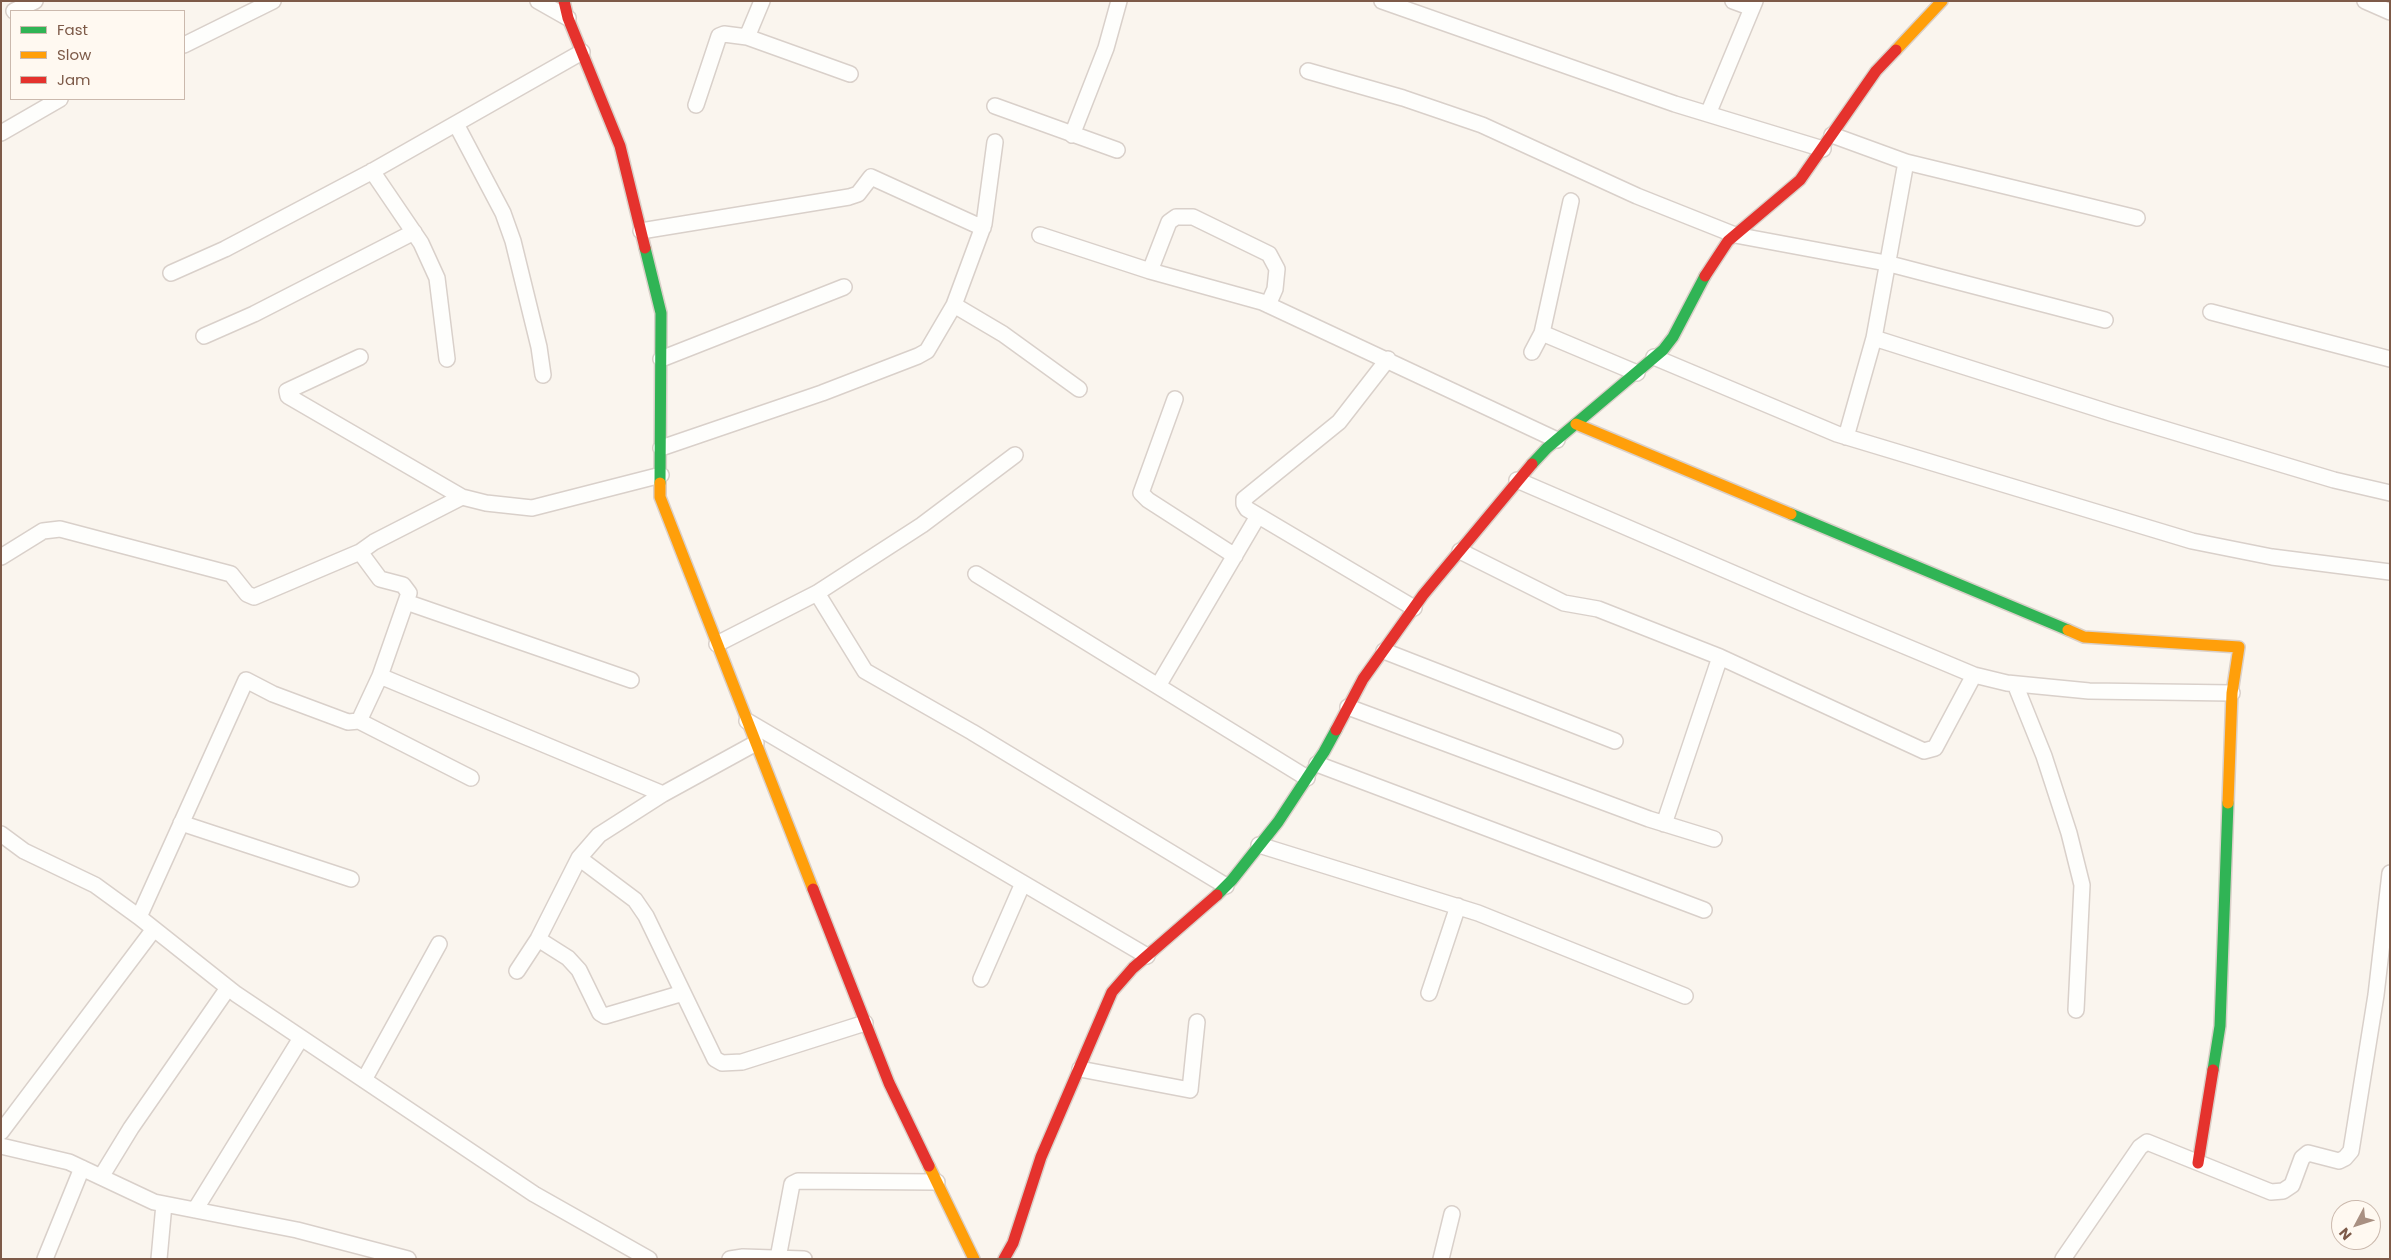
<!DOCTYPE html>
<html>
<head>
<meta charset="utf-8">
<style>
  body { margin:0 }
  #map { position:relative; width:2391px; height:1260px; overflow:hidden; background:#faf5ee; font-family:Poppins,sans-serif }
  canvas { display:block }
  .frame { position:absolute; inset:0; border:2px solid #7d5a48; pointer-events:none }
  .legend { position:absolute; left:10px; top:10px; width:175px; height:90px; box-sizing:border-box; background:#fff9f1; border:1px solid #cbb9ad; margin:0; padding:6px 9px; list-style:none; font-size:15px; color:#7d5a48 }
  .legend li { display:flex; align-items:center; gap:10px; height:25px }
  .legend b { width:25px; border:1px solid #cbb9ad }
  .north { position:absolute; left:2331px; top:1200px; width:50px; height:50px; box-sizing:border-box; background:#fff9f1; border:1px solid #cbb9ad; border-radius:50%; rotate:230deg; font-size:14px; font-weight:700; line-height:20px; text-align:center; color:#7d5a48 }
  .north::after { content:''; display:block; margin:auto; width:18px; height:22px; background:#a99082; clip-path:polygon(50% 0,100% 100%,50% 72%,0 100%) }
</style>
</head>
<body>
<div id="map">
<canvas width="2391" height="1260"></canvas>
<div class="frame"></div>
<ul class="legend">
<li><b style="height:6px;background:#30b455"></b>Fast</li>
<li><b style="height:6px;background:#ff9f0a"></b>Slow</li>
<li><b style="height:6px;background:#e5322d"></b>Jam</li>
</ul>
<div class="north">N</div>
</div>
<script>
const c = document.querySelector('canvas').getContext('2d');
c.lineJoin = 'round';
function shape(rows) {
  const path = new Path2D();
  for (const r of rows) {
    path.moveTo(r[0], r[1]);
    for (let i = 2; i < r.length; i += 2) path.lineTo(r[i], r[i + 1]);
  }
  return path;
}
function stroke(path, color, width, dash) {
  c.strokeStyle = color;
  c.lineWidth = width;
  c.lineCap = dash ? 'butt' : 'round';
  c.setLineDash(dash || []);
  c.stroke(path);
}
const street = shape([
  [538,1,568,18],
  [1382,1,1675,104,1823,149],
  [1733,1,1752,8],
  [2365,1,2390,12],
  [14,11,35,1],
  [747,37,762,1],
  [184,45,273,1],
  [1308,71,1403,98,1482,125,1637,196,1735,235,1886,263,2105,320],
  [696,105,719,36,724,34,747,37,850,74],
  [995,106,1117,150],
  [1708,114,1755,1],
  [456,124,503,213,513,241,539,347,543,375],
  [1,133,60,99],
  [1072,135,1106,48,1119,1],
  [1832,135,1906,162,2137,218],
  [372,171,421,243,437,278,447,359],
  [641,231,849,197,858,194,871,177,983,228],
  [1040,235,1150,271,1262,302,1557,440],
  [1150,271,1169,222,1176,217,1193,217,1269,254,1277,269,1275,289,1268,305],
  [171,273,225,249,369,173,582,52],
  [954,305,1003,334,1079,389],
  [2211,312,2390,359],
  [1542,333,1637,373],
  [204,336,254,314,414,232],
  [1874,338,2114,414,2334,480,2390,493],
  [1532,352,1542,333,1571,201],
  [360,357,287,391,288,396,462,497,486,503,532,508,661,475],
  [1654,357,1837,434,2192,541,2272,557,2390,572],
  [661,359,844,287],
  [1388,359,1339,422,1244,499,1244,504,1247,509,1414,608],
  [1175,399,1141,493,1148,500,1235,556],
  [1846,437,1874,338,1906,162],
  [661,448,822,393,918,356,927,351,954,305,984,224,995,142],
  [1517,480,1802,603,1974,675,2007,683,2089,691,2232,693],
  [1460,551,1564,603,1598,609,1720,657,1924,751,1935,748,1974,675],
  [1,557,43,531,60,529,231,574,247,594,254,597,360,552,374,542,462,497],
  [976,574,1307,778],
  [817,593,865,671,972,732,1226,886],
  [406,602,631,680],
  [717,644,817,593,922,525,1015,455],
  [1384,651,1615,741],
  [380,676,663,794],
  [2015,684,2044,756,2069,833,2082,885,2076,1010],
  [1158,686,1258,516],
  [1348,707,1649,819,1714,839],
  [359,721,471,778],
  [747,721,1147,956],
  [1317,764,1704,910],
  [181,823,351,879],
  [1664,824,1720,657],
  [1,834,24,851,95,885,139,917,236,994,534,1194,649,1259],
  [1259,845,1478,913,1685,996],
  [579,858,635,900,646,916,715,1059,722,1063,742,1062,865,1023],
  [139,917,246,680,273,694,348,722,359,721,380,676,409,593,403,585,380,579,360,552],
  [538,939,568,958,579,970,600,1013,605,1016,683,993],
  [517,971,538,939,579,858,599,835,663,794,756,743],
  [981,979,1023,883],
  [1429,993,1458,906],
  [1080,1069,1190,1090,1197,1022],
  [364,1080,439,944],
  [1,1132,154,929],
  [1,1146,69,1162,154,1202,297,1230,408,1259],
  [101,1177,131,1128,228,988],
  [195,1210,301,1038],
  [778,1258,792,1184,798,1181,937,1182],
  [45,1259,82,1168],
  [159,1259,164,1204],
  [730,1259,743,1257,804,1259],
  [1441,1259,1452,1214],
  [2063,1259,2140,1147,2147,1142,2271,1192,2283,1191,2292,1185,2302,1158,2308,1153,2339,1161,2345,1158,2351,1151,2376,995,2390,873]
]);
const fast = shape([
  [645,248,661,313,660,483],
  [1532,464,1547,448,1663,350,1673,337,1705,276],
  [1791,514,2068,630],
  [1217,895,1232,880,1278,822,1324,752,1336,730],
  [2213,1070,2220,1026,2228,803]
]);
const slow = shape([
  [1896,50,1942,1],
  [1576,424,1791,514],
  [660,483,660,497,813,889],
  [2068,630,2084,637,2239,647,2232,693,2228,803],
  [929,1166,974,1259]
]);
const jam = shape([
  [564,1,568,18,620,146,645,248],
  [1705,276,1728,241,1800,180,1876,71,1896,50],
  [1336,730,1363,679,1423,595,1532,464],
  [813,889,889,1083,929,1166],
  [2198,1163,2213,1070],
  [1004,1259,1013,1243,1041,1157,1112,992,1133,968,1217,895]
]);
stroke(street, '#d9d0ca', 18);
stroke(fast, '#dad0c9', 14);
stroke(slow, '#dad0c9', 14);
stroke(jam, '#dad0c9', 14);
stroke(street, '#fefefc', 15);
stroke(fast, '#30b455', 11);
stroke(slow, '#ff9f0a', 11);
stroke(jam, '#e5322d', 11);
</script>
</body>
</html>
